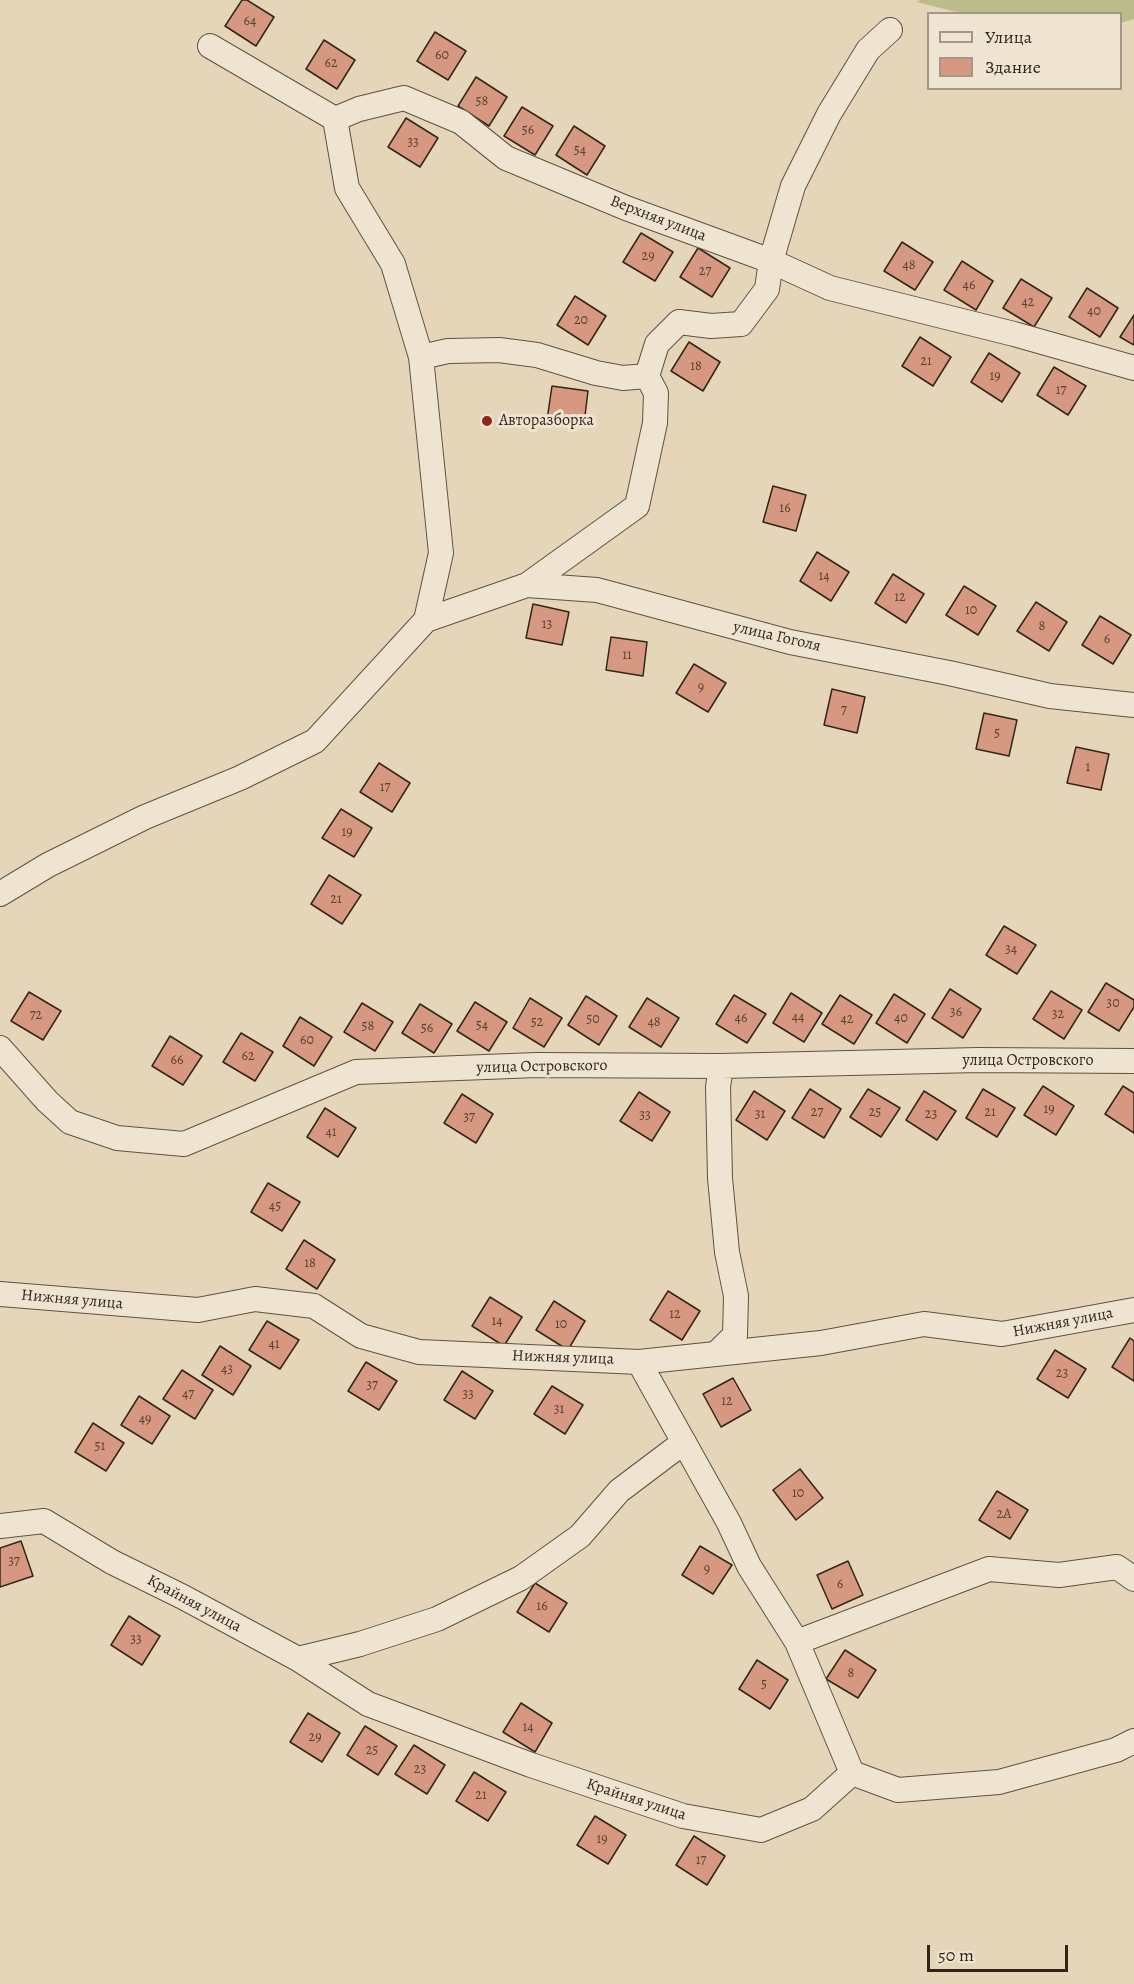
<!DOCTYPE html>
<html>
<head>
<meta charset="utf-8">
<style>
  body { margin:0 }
  #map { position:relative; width:1134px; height:1984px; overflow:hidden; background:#e6d6b9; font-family:Alegreya,serif }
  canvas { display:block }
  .legend { position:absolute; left:927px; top:12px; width:195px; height:78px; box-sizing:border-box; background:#efe4d2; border:2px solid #a39888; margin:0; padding:8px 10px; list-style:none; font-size:18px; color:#312619 }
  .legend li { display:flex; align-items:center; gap:12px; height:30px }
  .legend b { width:30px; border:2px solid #a39888 }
  .scale { position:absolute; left:927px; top:1945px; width:141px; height:27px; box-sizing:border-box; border:3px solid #312619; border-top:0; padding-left:8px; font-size:18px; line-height:21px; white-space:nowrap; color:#312619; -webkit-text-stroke:4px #efe4d2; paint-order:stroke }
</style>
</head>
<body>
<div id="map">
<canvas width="1134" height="1984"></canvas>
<ul class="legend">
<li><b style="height:8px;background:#efe4d2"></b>Улица</li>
<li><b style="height:16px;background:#d79881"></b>Здание</li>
</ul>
<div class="scale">50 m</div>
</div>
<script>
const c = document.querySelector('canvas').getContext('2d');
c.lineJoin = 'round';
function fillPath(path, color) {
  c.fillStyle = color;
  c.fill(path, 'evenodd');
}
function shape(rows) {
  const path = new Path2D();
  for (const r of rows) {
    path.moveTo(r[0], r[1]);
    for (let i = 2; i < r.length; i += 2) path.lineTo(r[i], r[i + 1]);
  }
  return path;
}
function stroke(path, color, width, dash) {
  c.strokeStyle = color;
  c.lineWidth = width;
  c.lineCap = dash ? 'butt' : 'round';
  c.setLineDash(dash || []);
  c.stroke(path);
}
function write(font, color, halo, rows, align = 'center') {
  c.font = font + ' Alegreya,serif';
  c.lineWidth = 6;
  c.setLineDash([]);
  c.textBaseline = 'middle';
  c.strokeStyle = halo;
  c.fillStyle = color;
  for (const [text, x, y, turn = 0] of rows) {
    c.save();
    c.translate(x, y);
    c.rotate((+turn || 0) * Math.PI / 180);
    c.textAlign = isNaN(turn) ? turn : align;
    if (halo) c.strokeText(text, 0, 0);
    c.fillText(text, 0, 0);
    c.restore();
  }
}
fillPath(shape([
  [920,0,1134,0,1134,19,1121,23,1120,14,960,13,917,2]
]), '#bcbc8b');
const building = shape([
  [242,0,247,0,274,17,256,46,225,26,242,0],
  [435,32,466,51,448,80,417,61,435,32],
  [324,40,355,60,337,89,306,69,324,40],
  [476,77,507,97,489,126,458,106,476,77],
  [522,107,553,126,535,155,504,136,522,107],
  [406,118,438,138,420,167,388,147,406,118],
  [574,126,605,146,587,175,556,155,574,126],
  [641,233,673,252,655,281,623,262,641,233],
  [902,242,933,262,915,290,884,271,902,242],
  [698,248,730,268,712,297,680,277,698,248],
  [962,261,993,281,976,310,944,290,962,261],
  [1021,279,1052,298,1034,327,1003,308,1021,279],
  [1087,288,1118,308,1100,337,1069,317,1087,288],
  [575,296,606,316,588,345,557,325,575,296],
  [1134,315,1134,345,1120,337,1134,315],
  [920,337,951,357,933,386,902,366,920,337],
  [689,342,720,362,703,391,671,371,689,342],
  [989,353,1020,373,1002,402,971,382,989,353],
  [1054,367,1086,386,1068,415,1037,395,1054,367],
  [552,386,588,391,584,424,547,420,552,386],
  [773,486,806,495,796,531,763,522,773,486],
  [817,552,849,572,831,601,800,581,817,552],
  [893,574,924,594,906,623,875,603,893,574],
  [964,586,996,606,978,635,946,615,964,586],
  [1036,602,1067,622,1049,651,1017,631,1036,602],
  [533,604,569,612,562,645,526,638,533,604],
  [1100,616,1131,635,1113,664,1082,645,1100,616],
  [611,637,647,642,643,676,606,670,611,637],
  [694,664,726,683,708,712,676,693,694,664],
  [832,689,865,697,857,733,824,725,832,689],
  [984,713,1017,720,1009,756,976,749,984,713],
  [1076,747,1109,754,1101,790,1067,783,1076,747],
  [379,763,410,783,392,812,360,792,379,763],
  [341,809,372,828,354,857,322,838,341,809],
  [329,875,361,895,342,924,311,904,329,875],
  [1004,926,1036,945,1017,974,986,955,1004,926],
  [1106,983,1134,1000,1134,1007,1119,1031,1088,1012,1106,983],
  [950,989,981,1009,963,1038,932,1018,950,989],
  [1051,991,1082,1010,1064,1039,1033,1019,1051,991],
  [29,992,61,1011,43,1040,11,1021,29,992],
  [791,993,822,1013,804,1042,773,1023,791,993],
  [894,994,925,1014,907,1043,876,1023,894,994],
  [734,995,766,1014,747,1043,716,1024,734,995],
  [840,995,872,1015,854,1044,822,1024,840,995],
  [586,996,617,1016,599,1045,568,1025,586,996],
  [530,998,562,1018,544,1047,513,1028,530,998],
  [647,998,679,1018,661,1047,629,1027,647,998],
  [475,1002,507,1022,489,1051,457,1031,475,1002],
  [362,1003,393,1022,375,1051,344,1032,362,1003],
  [420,1004,452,1024,434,1053,402,1033,420,1004],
  [300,1017,332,1037,314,1066,283,1046,300,1017],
  [241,1033,273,1052,255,1081,223,1062,241,1033],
  [170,1036,202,1056,183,1085,152,1066,170,1036],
  [1043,1086,1074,1106,1056,1135,1024,1115,1043,1086],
  [1123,1086,1134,1093,1134,1133,1105,1114,1123,1086],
  [810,1089,841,1109,824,1138,792,1118,810,1089],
  [868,1089,900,1108,881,1137,850,1117,868,1089],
  [983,1089,1015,1108,997,1137,966,1118,983,1089],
  [754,1091,785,1111,767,1140,736,1120,754,1091],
  [924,1091,956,1111,937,1140,906,1120,924,1091],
  [639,1092,670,1112,652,1141,620,1121,639,1092],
  [462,1094,493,1114,476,1143,444,1123,462,1094],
  [325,1108,356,1128,338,1157,307,1137,325,1108],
  [268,1183,300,1202,282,1231,251,1212,268,1183],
  [304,1240,335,1260,317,1289,286,1269,304,1240],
  [668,1291,700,1311,682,1340,650,1320,668,1291],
  [490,1297,522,1317,504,1346,472,1326,490,1297],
  [554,1301,585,1321,568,1350,536,1330,554,1301],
  [267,1321,299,1340,280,1369,249,1350,267,1321],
  [1130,1338,1134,1341,1134,1381,1112,1367,1130,1338],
  [220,1346,251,1366,233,1395,202,1375,220,1346],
  [1055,1350,1086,1369,1068,1398,1037,1379,1055,1350],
  [366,1362,397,1381,379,1410,348,1391,366,1362],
  [182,1370,213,1390,195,1419,163,1399,182,1370],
  [462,1371,493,1391,475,1419,444,1400,462,1371],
  [733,1378,751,1410,721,1427,703,1394,733,1378],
  [552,1386,583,1405,565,1434,534,1414,552,1386],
  [139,1396,170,1416,152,1444,121,1425,139,1396],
  [93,1423,124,1443,106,1471,75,1452,93,1423],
  [800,1469,823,1498,796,1520,773,1490,800,1469],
  [997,1491,1028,1510,1010,1539,979,1520,997,1491],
  [21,1541,33,1576,0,1587,0,1548,21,1541],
  [700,1546,732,1565,713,1594,682,1575,700,1546],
  [848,1561,863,1595,832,1609,817,1575,848,1561],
  [535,1583,567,1603,549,1632,517,1612,535,1583],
  [129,1616,160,1636,142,1665,111,1645,129,1616],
  [845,1650,876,1670,858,1698,826,1679,845,1650],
  [757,1660,788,1680,770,1709,739,1689,757,1660],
  [521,1703,552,1723,535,1752,503,1732,521,1703],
  [308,1713,340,1733,322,1762,290,1742,308,1713],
  [365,1726,397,1746,378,1775,347,1755,365,1726],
  [414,1745,445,1765,427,1794,395,1774,414,1745],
  [474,1772,506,1792,488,1821,456,1801,474,1772],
  [595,1816,626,1835,608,1864,577,1845,595,1816],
  [694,1836,725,1856,707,1885,676,1865,694,1836]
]);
fillPath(building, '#d79881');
stroke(building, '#312619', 1.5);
const minor = shape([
  [210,46,335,119,359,109,404,98,461,122,506,158,626,208,771,261,830,288,1014,334,1134,368],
  [421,357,448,351,499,350,537,355,596,373,623,378,647,376],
  [527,585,637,506,655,423,656,393,647,376,657,344,679,322,711,326,741,324,767,289,771,261,793,186,829,114,868,50,890,30],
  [426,620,527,585,597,590,790,642,949,673,1050,696,1134,705],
  [0,894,48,865,145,817,240,778,315,741,426,620,441,553,421,357,393,264,347,188,335,119],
  [0,1048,47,1101,70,1122,117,1138,184,1144,356,1072,537,1065,721,1066,978,1060,1134,1061],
  [0,1294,198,1310,255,1299,314,1306,361,1336,419,1352,639,1362,821,1343,924,1324,1002,1334,1134,1310],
  [716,1354,735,1335,736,1296,727,1252,720,1178,718,1087,721,1066],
  [0,1526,44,1521,112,1562,183,1597,298,1659,368,1704,531,1765,683,1816,761,1830,812,1809,852,1773,797,1642,749,1566,729,1523,639,1362],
  [797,1642,989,1569,1059,1575,1117,1567,1134,1579],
  [298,1659,360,1644,437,1619,521,1578,580,1536,619,1491,684,1442],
  [852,1773,898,1790,999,1782,1116,1750,1134,1741]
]);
stroke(minor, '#5e5241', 26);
stroke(minor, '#efe4d2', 24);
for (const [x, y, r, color] of [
  [487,421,6,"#8f2418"]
]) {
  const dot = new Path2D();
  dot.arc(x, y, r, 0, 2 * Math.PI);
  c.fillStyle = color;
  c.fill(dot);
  stroke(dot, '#efe4d2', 2);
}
write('14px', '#5a4233', null, [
  ["64",250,22],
  ["60",442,56],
  ["62",331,64],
  ["58",482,102],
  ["56",528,131],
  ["33",413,143],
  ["54",580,151],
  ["29",648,257],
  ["48",909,266],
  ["27",705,272],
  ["46",969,286],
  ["42",1028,303],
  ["40",1094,312],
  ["20",581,321],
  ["21",926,362],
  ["18",696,367],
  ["19",995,377],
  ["17",1061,391],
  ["16",785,509],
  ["14",824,577],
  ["12",900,598],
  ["10",971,611],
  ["13",547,625],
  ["8",1042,627],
  ["6",1107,640],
  ["11",627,656],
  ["9",701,688],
  ["7",844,711],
  ["5",997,734],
  ["1",1088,768],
  ["17",385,788],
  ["19",347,833],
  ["21",336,900],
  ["34",1011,950],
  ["30",1113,1004],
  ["36",956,1013],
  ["32",1058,1015],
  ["72",36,1016],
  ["44",798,1018],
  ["46",741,1019],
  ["40",901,1019],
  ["50",593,1020],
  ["42",847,1020],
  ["52",537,1023],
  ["48",654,1023],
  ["54",482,1026],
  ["58",368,1027],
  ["56",427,1029],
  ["60",307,1041],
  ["62",248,1057],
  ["66",177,1061],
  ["19",1049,1110],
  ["27",817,1113],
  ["25",875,1113],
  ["21",990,1113],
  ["31",760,1115],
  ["23",931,1115],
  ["33",645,1116],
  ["37",469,1118],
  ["41",331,1133],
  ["45",275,1207],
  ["18",310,1264],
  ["12",675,1315],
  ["14",497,1322],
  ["10",561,1325],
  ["41",274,1345],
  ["43",227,1370],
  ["23",1062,1374],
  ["37",372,1386],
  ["47",188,1395],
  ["33",468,1395],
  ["12",727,1402],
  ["31",559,1410],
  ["49",145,1420],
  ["51",100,1447],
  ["10",798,1494],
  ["2А",1004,1515],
  ["37",14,1562],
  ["9",707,1570],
  ["6",840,1585],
  ["16",542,1607],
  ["33",136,1640],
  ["8",851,1674],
  ["5",764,1685],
  ["14",528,1728],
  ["29",315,1738],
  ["25",372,1751],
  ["23",420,1770],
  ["21",481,1796],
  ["19",602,1840],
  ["17",701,1861]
]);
write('16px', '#312619', '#efe4d2', [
  ["Верхняя улица",658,219,21],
  ["улица Гоголя",777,637,13],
  ["улица Островского",1028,1061],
  ["улица Островского",542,1067,-1],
  ["Нижняя улица",72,1300,5],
  ["Нижняя улица",1063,1323,-11],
  ["Нижняя улица",563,1358,2],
  ["Крайняя улица",194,1604,28],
  ["Крайняя улица",636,1800,18]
]);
write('16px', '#312619', '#efe4d2', [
  ["Авторазборка",499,421]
], 'left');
</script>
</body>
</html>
